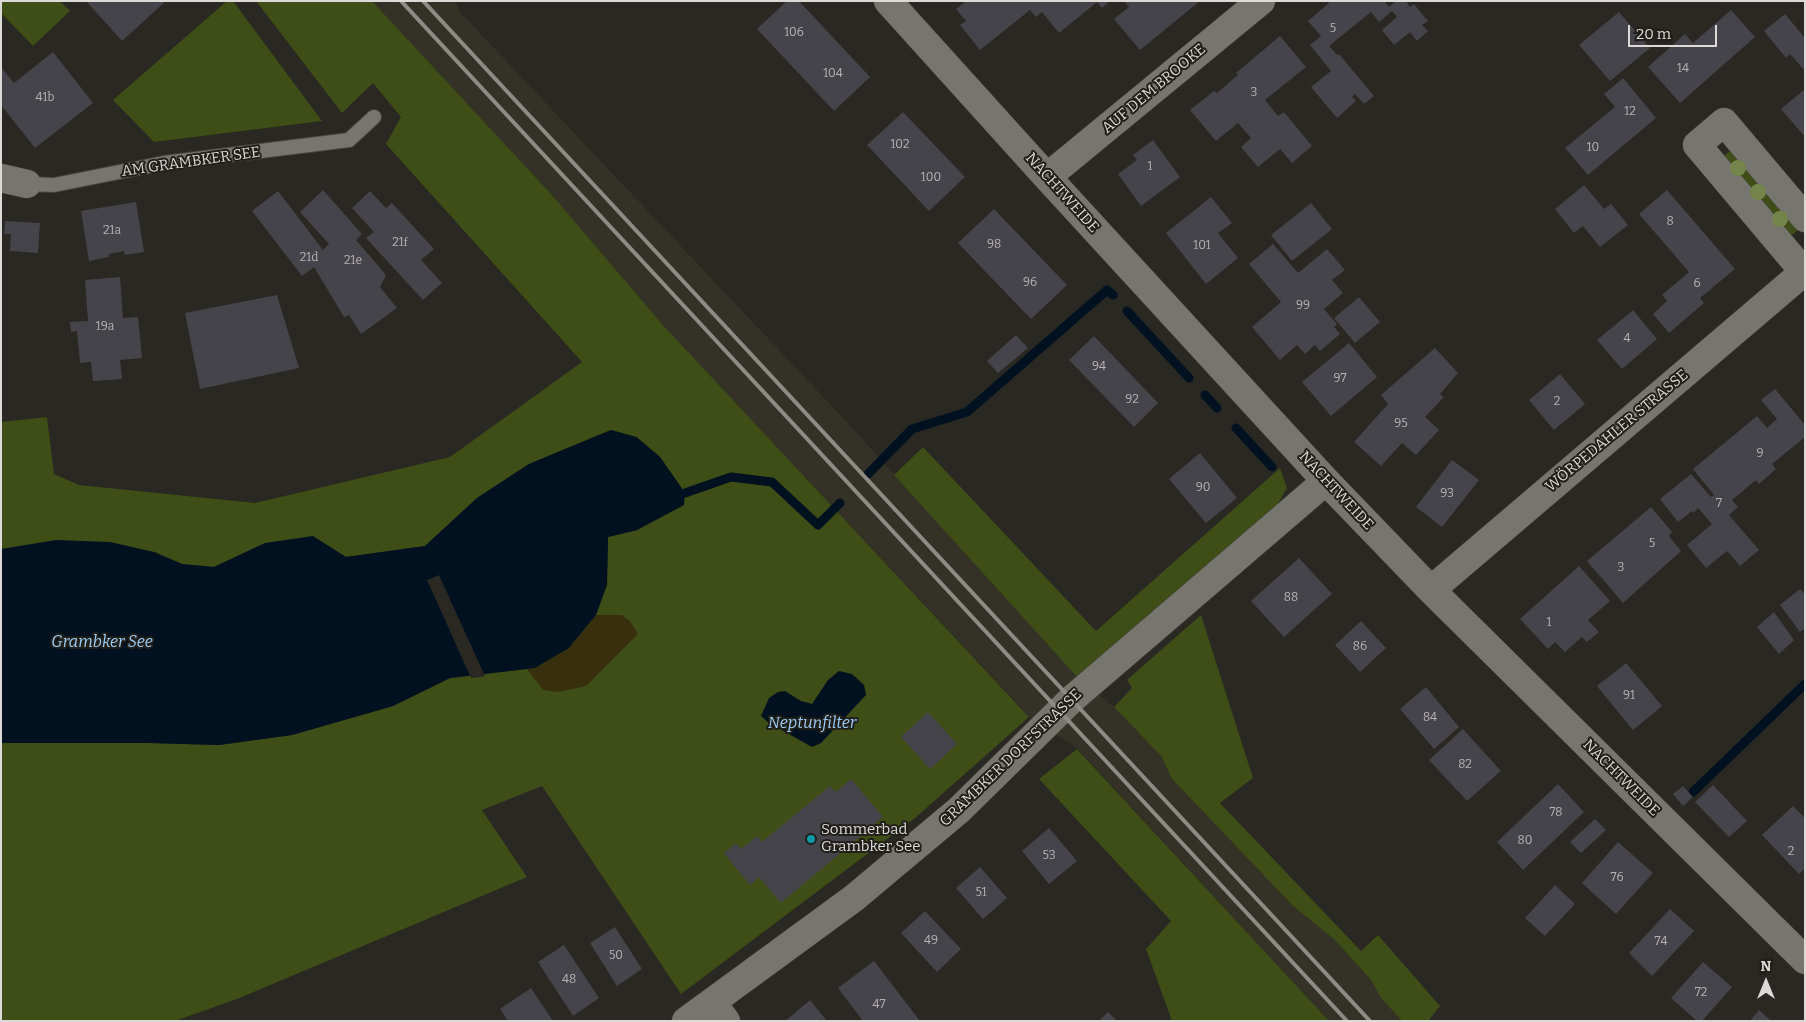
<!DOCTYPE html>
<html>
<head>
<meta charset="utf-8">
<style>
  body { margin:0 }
  #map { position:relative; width:1806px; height:1022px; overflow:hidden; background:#292822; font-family:Bitter,serif }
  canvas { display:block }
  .frame { position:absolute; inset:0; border:2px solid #dbdad6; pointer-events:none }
  .north { position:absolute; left:1741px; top:957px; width:50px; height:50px; -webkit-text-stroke:4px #201f19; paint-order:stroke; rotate:0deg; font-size:14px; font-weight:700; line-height:20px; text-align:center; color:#dbdad6 }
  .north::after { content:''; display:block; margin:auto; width:18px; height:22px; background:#dbdad6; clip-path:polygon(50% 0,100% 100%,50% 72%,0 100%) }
  .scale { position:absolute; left:1628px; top:25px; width:89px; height:22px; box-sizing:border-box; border:2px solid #dbdad6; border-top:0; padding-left:6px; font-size:15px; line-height:18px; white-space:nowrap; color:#dbdad6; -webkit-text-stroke:4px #201f19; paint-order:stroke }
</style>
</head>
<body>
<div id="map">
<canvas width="1806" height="1022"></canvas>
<div class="frame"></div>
<div class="north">N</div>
<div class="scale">20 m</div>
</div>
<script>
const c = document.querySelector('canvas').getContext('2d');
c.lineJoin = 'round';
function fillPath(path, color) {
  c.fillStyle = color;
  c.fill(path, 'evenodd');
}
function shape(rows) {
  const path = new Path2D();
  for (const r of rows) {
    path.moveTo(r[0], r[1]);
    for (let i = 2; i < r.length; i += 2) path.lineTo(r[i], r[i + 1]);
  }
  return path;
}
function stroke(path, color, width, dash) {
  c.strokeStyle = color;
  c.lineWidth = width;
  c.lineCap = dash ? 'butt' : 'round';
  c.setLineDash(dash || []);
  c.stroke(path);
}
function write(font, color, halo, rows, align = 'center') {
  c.font = font + ' Bitter,serif';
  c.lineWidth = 4;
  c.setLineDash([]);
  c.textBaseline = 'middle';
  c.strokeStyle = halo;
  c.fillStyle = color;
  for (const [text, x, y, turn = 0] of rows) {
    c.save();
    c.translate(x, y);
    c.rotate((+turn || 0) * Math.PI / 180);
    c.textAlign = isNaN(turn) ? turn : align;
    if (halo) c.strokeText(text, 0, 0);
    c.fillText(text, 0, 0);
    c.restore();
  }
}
fillPath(shape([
  [372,1,455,1,460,12,846,421,1078,678,1114,707,1161,756,1172,779,1293,906,1335,940,1371,980,1381,998,1402,1021,1329,1021,1078,749,1029,716,662,324,552,195]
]), '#343226');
fillPath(shape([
  [1,1,60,1,70,11,33,46,1,13],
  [227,1,233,1,322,121,154,142,113,100],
  [256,1,372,1,552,195,662,324,1029,717,915,818,681,994,542,786,482,810,527,877,237,999,175,1021,1,1021,1,743,149,743,219,745,292,735,393,706,450,678,535,668,607,585,608,537,637,530,683,505,685,493,660,457,637,437,611,430,529,464,477,498,425,546,346,557,265,543,214,567,182,564,154,552,1,549,1,422,47,417,54,474,79,485,255,503,450,457,582,362,386,144,401,117,373,83,342,113],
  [1731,150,1798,230,1788,238,1721,158],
  [923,447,1096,631,1280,468,1287,488,1273,512,1078,678,894,475],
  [1201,615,1253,778,1220,803,1361,951,1378,935,1440,1006,1428,1021,1402,1021,1381,998,1371,980,1335,940,1293,906,1172,779,1161,756,1114,707,1132,688,1127,680],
  [1077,749,1329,1021,1172,1021,1146,949,1171,921,1039,779]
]), '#3f4d16');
fillPath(shape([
  [596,615,622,615,630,621,638,634,586,686,558,692,543,690,527,669,535,668,569,648]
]), '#382f0f');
fillPath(shape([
  [611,430,636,437,660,457,685,493,684,505,637,530,608,537,607,585,596,615,569,648,535,668,450,678,393,706,292,735,219,745,149,743,1,743,1,549,56,540,110,542,154,552,182,564,214,567,265,543,313,536,346,557,425,546,477,498,529,464],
  [839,671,852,674,864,685,866,695,821,743,812,747,769,723,761,716,769,698,778,692,785,691,801,701,812,704,828,680]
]), '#011120');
fillPath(shape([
  [439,575,485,676,481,677,471,678,427,580]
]), '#292822');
stroke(shape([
  [1127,311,1189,378],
  [1205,395,1217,408],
  [1236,428,1272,467],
  [868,474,912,429,967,412,1107,290,1113,295],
  [685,493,731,477,772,482,818,525,840,503],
  [1693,792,1805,684]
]), '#011120', 9);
fillPath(shape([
  [86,1,166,1,122,41],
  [787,1,799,1,870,77,834,111,757,29],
  [966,1,1110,1,1102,8,1097,2,1059,33,1042,12,1036,17,1030,10,980,50,960,25,966,21,956,9],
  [1124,1,1200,1,1140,50,1114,19,1129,7],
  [1328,1,1384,1,1389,7,1396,1,1406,1,1410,7,1414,4,1428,21,1422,25,1428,31,1417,41,1410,32,1394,45,1382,30,1397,17,1392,11,1379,22,1371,12,1329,46,1337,55,1339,54,1374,96,1364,104,1355,94,1352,97,1356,101,1337,118,1311,87,1331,71,1310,45,1321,36,1308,21,1329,3],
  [1731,10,1755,37,1680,103,1648,67,1685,34,1693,43],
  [1619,12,1650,48,1610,81,1579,45],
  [1785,14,1805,38,1805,71,1790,54,1786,58,1764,31],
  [1280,36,1306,67,1265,100,1278,116,1284,112,1312,146,1292,163,1280,149,1258,167,1241,147,1251,138,1238,123,1216,141,1190,110,1214,91,1217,93,1238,75,1236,73],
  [53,52,93,103,35,148,1,105,1,67,14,83],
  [1623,78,1656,118,1588,175,1565,148,1615,107,1604,94],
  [1805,89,1805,137,1781,109],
  [903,112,965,177,929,211,867,145],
  [1153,140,1180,177,1141,206,1118,174,1137,160,1133,155],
  [1584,185,1604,209,1611,204,1628,225,1600,247,1583,226,1574,233,1555,209],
  [323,190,362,234,356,240,386,275,380,287,397,308,361,334,349,315,344,317,314,267,302,276,252,211,278,191,323,250,329,244,300,212],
  [1667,190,1735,269,1700,298,1704,303,1669,333,1653,314,1667,301,1662,295,1689,272,1639,214],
  [370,191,386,208,392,203,434,249,421,260,442,283,423,300,366,238,374,232,352,208],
  [1211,197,1232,223,1218,233,1238,258,1206,284,1166,233],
  [136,202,144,252,125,255,124,251,109,254,109,257,89,261,81,211],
  [1311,203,1332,229,1292,261,1271,235],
  [994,209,1067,285,1031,319,958,243],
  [5,221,40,223,38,253,10,251,11,234,4,234],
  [1273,244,1298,273,1327,249,1345,270,1332,280,1343,293,1324,309,1337,324,1334,327,1340,334,1320,351,1315,345,1305,354,1297,345,1280,360,1252,327,1281,302,1249,264],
  [120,277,123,318,138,317,142,358,120,360,122,379,93,381,91,362,80,363,77,331,71,332,70,322,88,321,85,280],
  [277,295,299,368,200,389,185,313],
  [1359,297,1380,322,1355,343,1334,318],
  [1633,310,1657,339,1622,369,1597,340],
  [1016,335,1028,348,998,373,987,361],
  [1094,336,1158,403,1134,427,1069,360],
  [1349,343,1377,377,1331,416,1302,382],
  [1435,348,1458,373,1440,394,1444,397,1425,417,1439,430,1416,455,1402,443,1381,466,1354,442,1388,404,1381,395],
  [1560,374,1585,404,1554,430,1529,400],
  [1775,389,1805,425,1805,437,1772,464,1776,469,1759,484,1756,480,1732,500,1738,507,1729,515,1759,550,1740,566,1727,551,1706,568,1687,545,1712,524,1698,508,1693,513,1692,511,1678,522,1660,499,1691,474,1711,497,1714,495,1693,469,1757,416,1767,428,1777,419,1761,400],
  [1200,453,1237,498,1206,523,1169,479],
  [1452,460,1479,480,1442,527,1416,507],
  [1651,507,1672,532,1669,536,1681,551,1623,603,1587,561],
  [1299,558,1332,594,1284,637,1251,601],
  [1579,566,1610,601,1588,620,1599,632,1587,642,1582,637,1565,652,1555,642,1548,649,1520,619],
  [1800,589,1805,594,1805,630,1804,629,1800,632,1780,605],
  [1774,612,1794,640,1779,654,1757,627],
  [1361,621,1386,648,1360,672,1335,645],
  [1626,663,1662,706,1633,730,1597,686],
  [1426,687,1459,727,1434,749,1400,709],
  [928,712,957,744,930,769,901,737],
  [1463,729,1501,771,1467,801,1429,760],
  [851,779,883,817,781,903,759,877,750,885,724,853,736,843,741,849,757,836,762,842,830,786,836,792],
  [1558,784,1584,812,1523,870,1497,842],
  [1713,785,1747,821,1729,837,1695,802],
  [1683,786,1693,797,1683,806,1673,794],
  [1793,806,1805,818,1805,868,1799,874,1762,835],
  [1595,819,1606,830,1581,853,1570,842],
  [1049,828,1077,861,1049,884,1022,851],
  [1618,842,1653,873,1616,914,1582,883],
  [980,867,1007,898,983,919,956,888],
  [1555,885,1575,904,1545,936,1525,918],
  [1670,909,1694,931,1652,976,1629,953],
  [925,911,961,949,937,972,901,933],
  [615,927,642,969,617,986,590,943],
  [564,945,599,998,573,1016,538,962],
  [874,961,920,1021,863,1021,838,988],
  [1703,962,1732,987,1702,1021,1697,1021,1671,998],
  [531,988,553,1021,508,1021,500,1009],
  [810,1000,827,1021,785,1021],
  [1759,1010,1771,1021,1750,1021],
  [1108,1012,1117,1021,1099,1021]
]), '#45444b');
const lane = shape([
  [27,184,54,185,164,163,349,140,374,117]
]);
const street = shape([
  [888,1,1047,177,1326,481,1431,590,1805,960],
  [1047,177,1261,1],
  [1,178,27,184],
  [1804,272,1697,145,1724,122,1805,218],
  [1431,590,1805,271],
  [712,1002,726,1021],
  [686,1021,854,898,959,810,1072,699,1326,481]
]);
stroke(lane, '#464540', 16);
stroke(street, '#464540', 29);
stroke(lane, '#77766e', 14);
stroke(street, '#77766e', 28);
stroke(shape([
  [401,1,1347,1021],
  [423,1,1370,1021]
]), '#8c8b86', 4);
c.fillStyle = '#75844a';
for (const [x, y] of [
  [1738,168],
  [1758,192],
  [1780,219]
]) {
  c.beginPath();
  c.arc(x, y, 8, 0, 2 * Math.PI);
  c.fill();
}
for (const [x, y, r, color] of [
  [811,839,5,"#0f9aa8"]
]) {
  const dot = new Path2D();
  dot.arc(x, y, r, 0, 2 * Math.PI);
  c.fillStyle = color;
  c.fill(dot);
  stroke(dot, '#201f19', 2);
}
write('12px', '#b6b4b3', null, [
  ["5",1333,29],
  ["106",794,33],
  ["14",1683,69],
  ["104",833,74],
  ["3",1254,93],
  ["41b",45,98],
  ["12",1630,112],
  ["102",900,145],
  ["10",1593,148],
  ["1",1150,167],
  ["100",931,178],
  ["8",1670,222],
  ["21a",112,231],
  ["21f",400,243],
  ["98",994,245],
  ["101",1202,246],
  ["21d",309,258],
  ["21e",353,261],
  ["96",1030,283],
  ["6",1697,284],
  ["99",1303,306],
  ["19a",105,327],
  ["4",1627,339],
  ["94",1099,367],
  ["97",1340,379],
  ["92",1132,400],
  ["2",1557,402],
  ["95",1401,424],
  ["9",1760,454],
  ["90",1203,488],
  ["93",1447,494],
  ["7",1719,504],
  ["5",1652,544],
  ["3",1621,568],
  ["88",1291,598],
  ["1",1549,623],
  ["86",1360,647],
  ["91",1629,696],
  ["84",1430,718],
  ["82",1465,765],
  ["78",1556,813],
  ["80",1525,841],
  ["2",1791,852],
  ["53",1049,856],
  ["76",1617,878],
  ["51",981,893],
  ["49",931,941],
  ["74",1661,942],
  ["50",616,956],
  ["48",569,980],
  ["72",1701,993],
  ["47",879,1005]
]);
write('15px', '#dbdad6', '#201f19', [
  ["AUF DEM BROOKE",1154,89,-40],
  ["AM GRAMBKER SEE",191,162,-8],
  ["NACHTWEIDE",1062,193,48],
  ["WÖRPEDAHLER STRASSE",1617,431,-40],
  ["NACHTWEIDE",1336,491,47],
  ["GRAMBKER DORFSTRASSE",1011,758,-44],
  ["NACHTWEIDE",1621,778,45]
]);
write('15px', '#dbdad6', '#201f19', [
  ["Sommerbad",821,830],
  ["Grambker See",821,847]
], 'left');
write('italic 16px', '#9cccf7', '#201f19', [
  ["Grambker See",102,643],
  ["Neptunfilter",812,724]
]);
</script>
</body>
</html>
